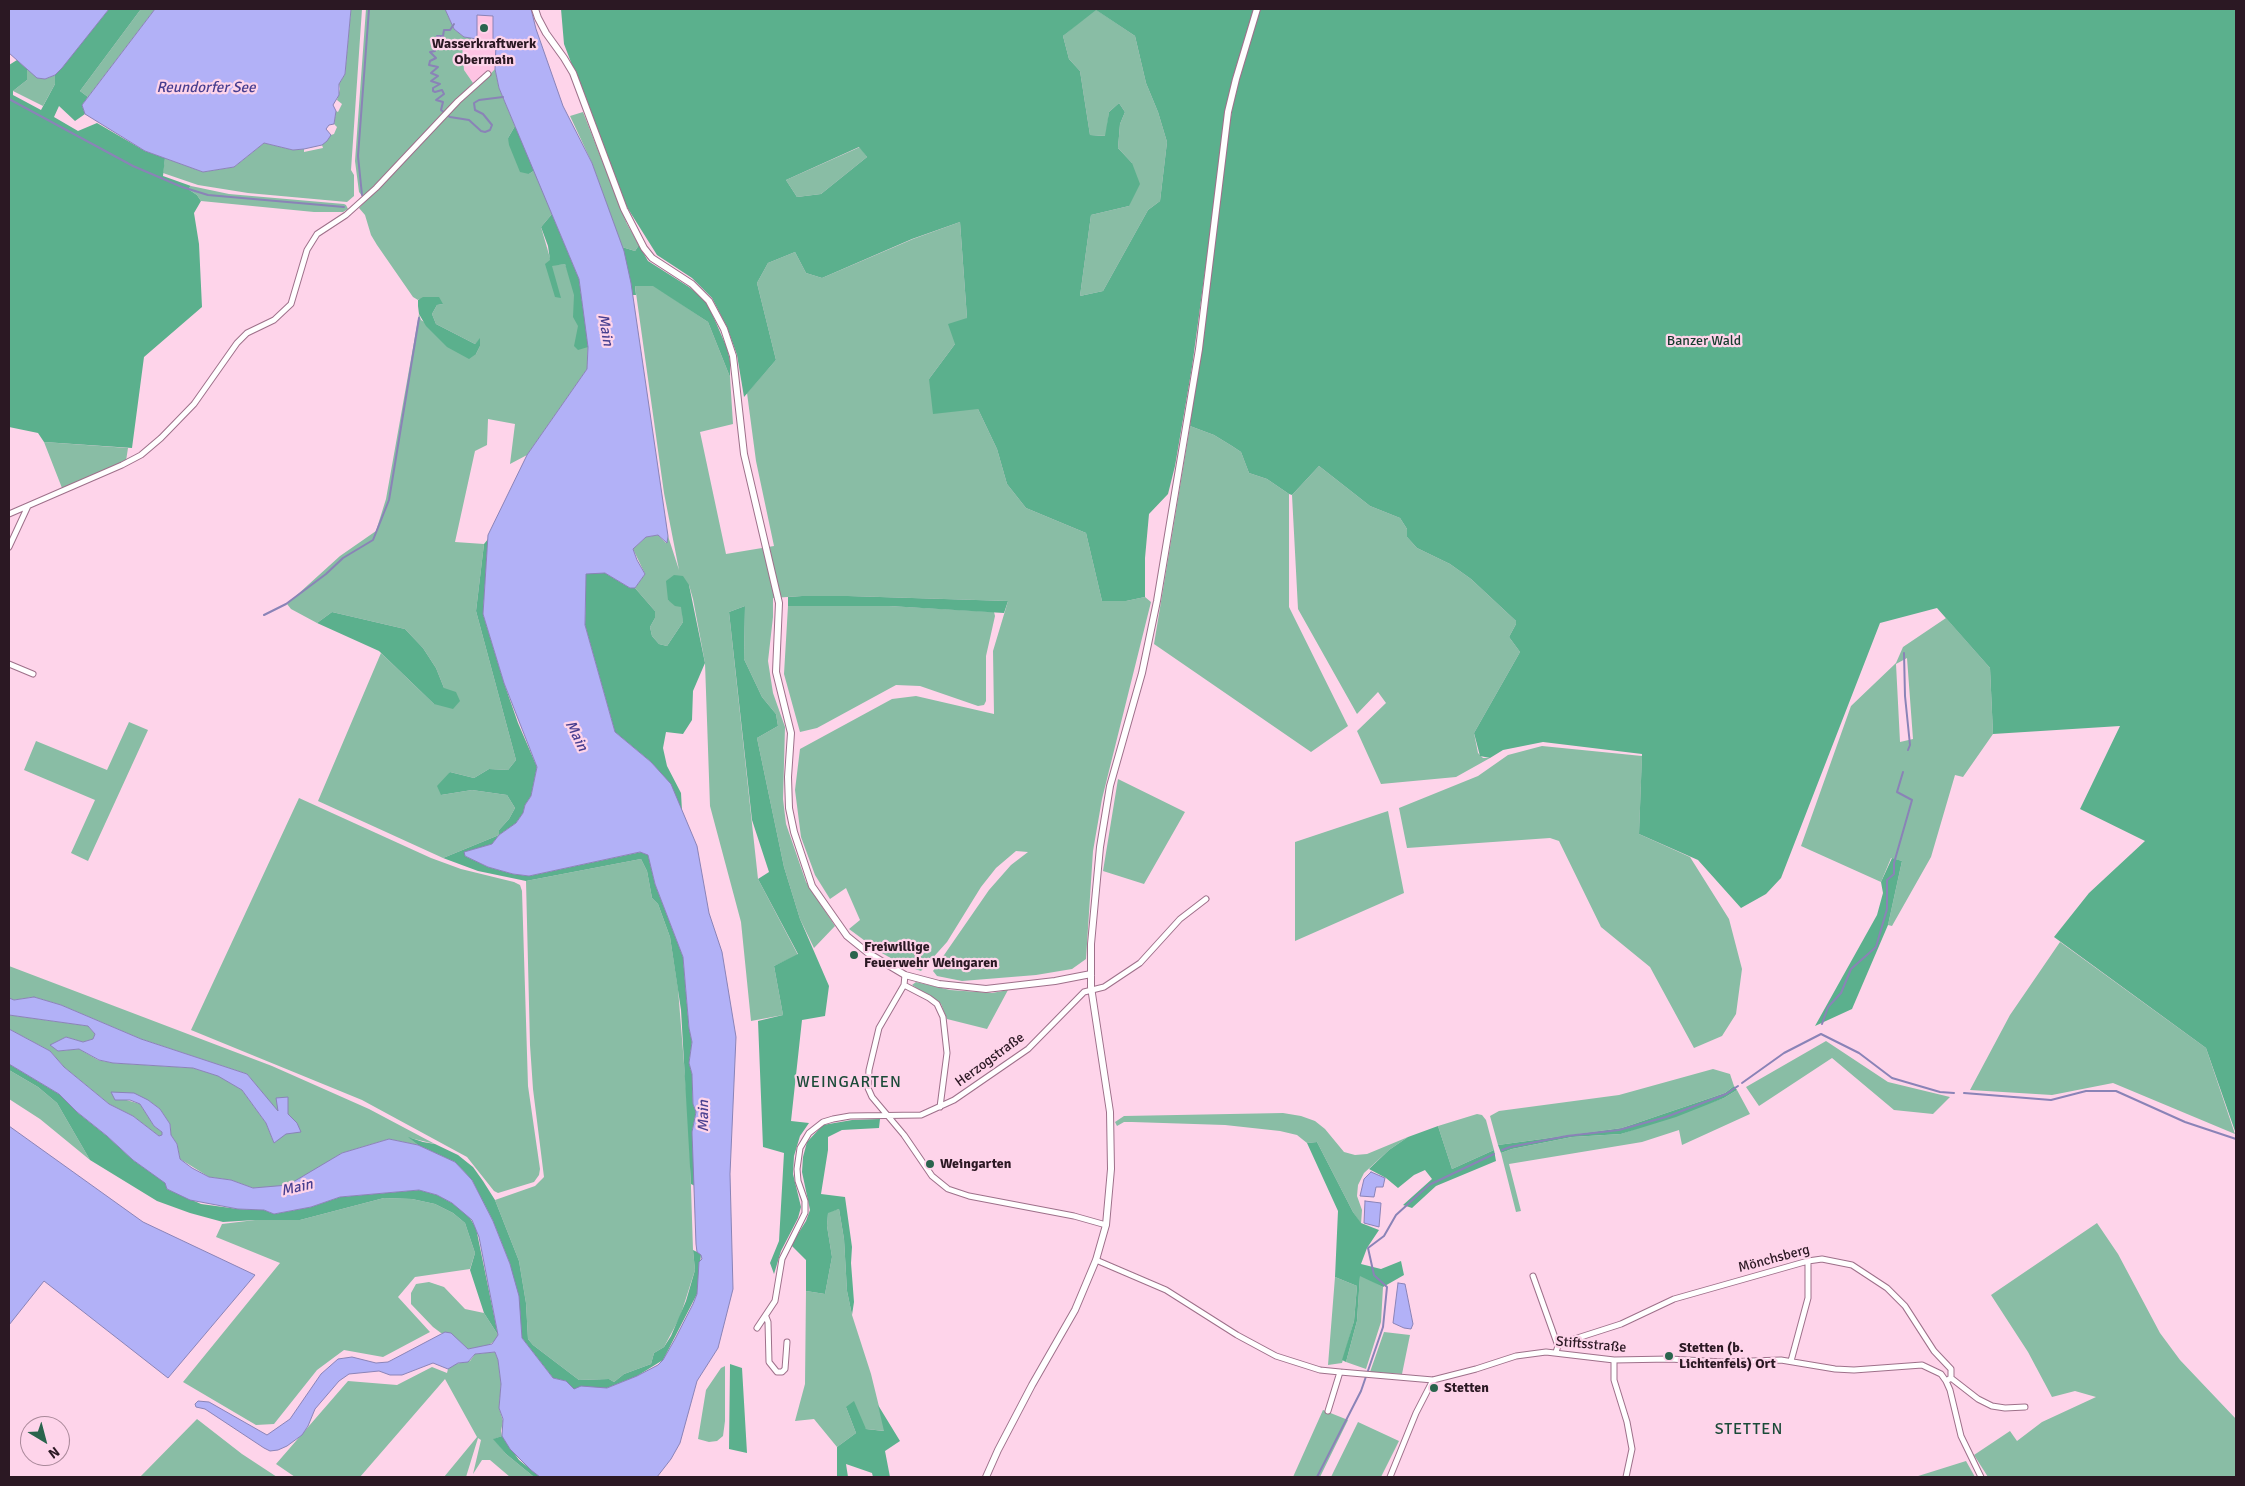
<!DOCTYPE html>
<html>
<head>
<meta charset="utf-8">
<style>
  body { margin:0 }
  #map { position:relative; width:2245px; height:1486px; overflow:hidden; background:#fed4ea; font-family:Signika,sans-serif }
  canvas { display:block }
  .frame { position:absolute; inset:0; border:10px solid #2b1823; pointer-events:none }
  .north { position:absolute; left:20px; top:1416px; width:50px; height:50px; box-sizing:border-box; background:#fed4ea; border:1px solid #aa899a; border-radius:50%; rotate:143deg; font-size:14px; font-weight:700; line-height:20px; text-align:center; color:#2b1823 }
  .north::after { content:''; display:block; margin:auto; width:18px; height:22px; background:#2a644d; clip-path:polygon(50% 0,100% 100%,50% 72%,0 100%) }
</style>
</head>
<body>
<div id="map">
<canvas width="2245" height="1486"></canvas>
<div class="frame"></div>
<div class="north">N</div>
</div>
<script>
const c = document.querySelector('canvas').getContext('2d');
c.lineJoin = 'round';
function fillPath(path, color) {
  c.fillStyle = color;
  c.fill(path, 'evenodd');
}
function shape(rows) {
  const path = new Path2D();
  for (const r of rows) {
    path.moveTo(r[0], r[1]);
    for (let i = 2; i < r.length; i += 2) path.lineTo(r[i], r[i + 1]);
  }
  return path;
}
function stroke(path, color, width, dash) {
  c.strokeStyle = color;
  c.lineWidth = width;
  c.lineCap = dash ? 'butt' : 'round';
  c.setLineDash(dash || []);
  c.stroke(path);
}
function write(font, color, halo, rows, align = 'center') {
  c.font = font + ' Signika,sans-serif';
  c.lineWidth = 4.5;
  c.setLineDash([]);
  c.textBaseline = 'middle';
  c.strokeStyle = halo;
  c.fillStyle = color;
  for (const [text, x, y, turn = 0] of rows) {
    c.save();
    c.translate(x, y);
    c.rotate((+turn || 0) * Math.PI / 180);
    c.textAlign = isNaN(turn) ? turn : align;
    if (halo) c.strokeText(text, 0, 0);
    c.fillText(text, 0, 0);
    c.restore();
  }
}
fillPath(shape([
  [477,15,493,15,493,39,496,44,495,69,479,86,473,83,464,70,462,50,462,45,477,44]
]), '#fec3e3');
fillPath(shape([
  [141,9,155,9,88,97,80,91],
  [351,9,362,9,351,170,354,175,354,196,347,202,248,193,198,185,163,173,165,158,203,172,234,167,264,143,293,150,304,149,304,152,323,148,322,145,331,135,334,134,337,127,334,124,336,111,338,112,342,104,337,100,340,89,339,84,345,74],
  [366,9,445,9,454,29,464,37,477,39,478,44,462,45,464,70,473,83,363,197,359,192,355,161],
  [1095,9,1135,36,1146,83,1158,112,1167,142,1160,201,1148,210,1103,291,1080,296,1091,215,1129,206,1132,163,1118,148,1120,124,1125,112,1119,103,1109,112,1106,136,1090,135,1080,71,1069,59,1063,36],
  [27,69,38,78,45,79,55,75,55,84,43,106,13,91,27,80],
  [495,69,499,88,515,126,508,138,529,174,535,170,552,214,541,227,552,265,565,264,585,313,588,347,587,369,527,455,510,464,515,424,488,419,487,445,475,451,455,542,484,544,476,611,516,760,508,770,489,769,474,778,450,772,441,795,472,790,507,795,515,808,509,819,499,830,499,835,443,858,318,801,381,653,434,704,444,688,436,668,423,648,405,629,332,612,317,623,291,609,287,604,340,556,376,531,386,499,419,314,421,320,476,354,480,346,480,339,475,344,436,324,432,314,437,305,443,304,419,299,418,300,413,297,377,245,371,235,365,215,359,208,460,102,479,86],
  [583,112,627,224,639,245,635,251,622,247,592,163,570,116],
  [860,147,867,157,821,194,797,197,786,180],
  [191,186,229,194,344,204,346,205,348,209,343,212,314,212,201,201,197,195,188,189],
  [960,222,967,318,955,344,929,379,978,409,997,449,1007,484,1026,508,1086,533,1102,601,1126,601,1145,597,1151,602,1102,799,1093,851,1086,959,1072,969,1036,975,962,981,937,976,933,971,989,890,1011,865,1028,852,1016,851,996,868,981,887,947,942,921,971,903,965,880,952,849,929,860,920,846,888,830,899,815,875,801,837,795,790,800,749,892,699,916,696,994,714,993,651,1008,601,848,596,802,596,773,598,773,617,768,661,773,693,785,727,783,799,786,824,806,882,835,926,814,948,800,919,784,867,757,738,778,726,776,714,762,697,744,659,745,606,729,612,758,879,798,955,774,966,783,1015,751,1021,741,922,710,806,705,663,693,599,689,585,668,589,668,600,682,607,683,622,667,646,659,644,652,636,650,627,655,618,655,611,635,588,645,574,633,549,646,537,658,535,666,543,668,536,679,570,664,493,635,286,653,285,708,322,730,377,733,424,700,432,726,554,774,546,756,461,747,393,776,360,757,283,768,263,795,252,806,273,822,278,913,239],
  [1190,426,1214,435,1232,446,1241,452,1249,473,1267,479,1289,494,1289,607,1348,726,1311,752,1154,644],
  [44,442,128,448,126,461,62,488],
  [1319,466,1370,506,1400,518,1407,529,1407,537,1417,548,1450,564,1471,579,1516,621,1516,624,1509,637,1520,652,1474,733,1478,753,1483,758,1490,758,1456,777,1381,784,1357,731,1386,703,1378,692,1357,714,1298,609,1292,495],
  [788,606,889,606,994,612,995,616,986,656,986,701,984,705,978,706,920,686,896,685,817,728,800,732,784,674],
  [1946,618,1990,668,1993,734,1963,777,1955,775,1931,857,1892,926,1888,925,1902,861,1891,858,1881,882,1801,846,1851,706,1896,663,1903,647],
  [1907,658,1913,739,1900,742,1896,664],
  [129,722,148,730,88,861,71,853,95,800,24,770,36,741,107,770],
  [1542,746,1642,756,1639,834,1690,857,1729,919,1742,969,1736,1014,1722,1036,1694,1048,1650,967,1601,927,1559,841,1550,838,1407,848,1399,808,1478,776,1508,755],
  [1118,779,1185,812,1144,884,1103,871],
  [299,798,431,858,461,869,514,882,520,885,522,891,528,1086,540,1169,539,1175,534,1182,498,1193,494,1191,467,1157,362,1100,191,1030],
  [1388,811,1404,893,1295,941,1295,842],
  [641,859,647,871,652,898,658,904,670,937,678,989,689,1126,693,1250,695,1270,680,1317,664,1347,654,1353,651,1364,624,1374,614,1382,609,1379,579,1380,533,1345,528,1339,526,1303,519,1261,495,1200,535,1186,544,1177,533,1089,530,1045,526,881],
  [2060,942,2206,1048,2235,1134,2113,1083,2052,1095,1970,1090,2010,1015],
  [9,966,272,1066,369,1109,435,1144,410,1138,418,1145,389,1139,342,1153,297,1181,279,1187,253,1188,231,1180,209,1177,180,1159,177,1144,171,1135,170,1124,160,1109,148,1100,123,1099,140,1104,154,1126,162,1132,162,1135,159,1136,133,1116,109,1104,64,1067,50,1051,9,1029,9,1015,88,1026,95,1034,93,1039,83,1042,66,1037,51,1045,58,1051,79,1049,98,1060,113,1063,193,1068,219,1076,242,1090,266,1123,274,1143,297,1123,288,1114,288,1097,279,1113,247,1074,141,1039,61,1005,34,997,14,1000,9,998],
  [916,982,950,990,992,993,1008,990,987,1029,947,1019,941,1004,912,985],
  [1826,1041,1888,1082,1950,1097,1933,1114,1894,1110,1832,1058,1759,1106,1746,1087],
  [1713,1069,1730,1074,1734,1086,1725,1093,1622,1128,1498,1145,1490,1116,1499,1111,1619,1095],
  [9,1070,38,1087,57,1103,90,1160,40,1119,9,1099],
  [1737,1090,1750,1114,1682,1145,1679,1130,1642,1142,1509,1164,1521,1211,1516,1212,1501,1153,1512,1149,1572,1137,1621,1134,1724,1098],
  [1283,1113,1301,1116,1315,1121,1325,1129,1344,1152,1355,1155,1367,1154,1408,1137,1389,1150,1364,1173,1358,1185,1357,1196,1362,1210,1361,1224,1353,1212,1317,1142,1307,1143,1297,1135,1280,1131,1225,1125,1132,1122,1124,1122,1117,1126,1115,1122,1124,1116],
  [1477,1114,1482,1115,1486,1120,1494,1150,1452,1169,1438,1126],
  [384,1198,412,1199,435,1204,453,1213,465,1223,475,1253,470,1269,415,1277,398,1297,430,1332,383,1357,344,1350,317,1370,274,1424,256,1425,183,1382,280,1263,216,1237,222,1224,255,1220,300,1220],
  [839,1209,844,1239,847,1291,852,1315,871,1374,885,1431,866,1429,846,1407,856,1433,837,1447,814,1419,795,1421,805,1384,806,1291,825,1294,832,1257,827,1226,828,1212],
  [2097,1223,2118,1254,2160,1333,2180,1360,2236,1419,2236,1477,1988,1477,1974,1455,2010,1431,2017,1441,2042,1422,2096,1397,2075,1391,2052,1397,2028,1352,1991,1295],
  [1360,1275,1383,1287,1381,1322,1366,1369,1346,1362,1357,1321],
  [1335,1277,1357,1286,1354,1321,1342,1363,1328,1365],
  [429,1282,444,1287,465,1309,484,1313,498,1335,495,1341,487,1346,468,1349,449,1333,441,1333,433,1327,411,1304,411,1293,416,1284],
  [1384,1332,1410,1335,1402,1374,1370,1372],
  [495,1352,498,1360,501,1384,499,1408,503,1421,501,1431,502,1436,494,1439,506,1454,534,1477,510,1477,490,1460,482,1460,473,1474,481,1440,478,1438,466,1477,444,1477,477,1437,445,1379,360,1477,295,1477,276,1464,348,1381,397,1385,432,1367,447,1373,448,1369,455,1364,470,1361,475,1354],
  [725,1366,725,1421,723,1436,717,1441,709,1442,698,1439,706,1390,721,1368],
  [1323,1410,1348,1420,1320,1477,1293,1477],
  [197,1419,242,1454,277,1477,140,1477],
  [1358,1422,1399,1441,1381,1477,1331,1477],
  [1966,1461,1975,1477,1915,1477]
]), '#89bda5');
fillPath(shape([
  [109,9,141,9,80,91,88,97,82,105,85,114,75,121,59,106,54,117,78,131,97,123,145,151,165,158,163,176,191,186,188,189,197,195,201,201,194,213,199,244,202,307,144,357,132,448,44,442,38,433,9,427,9,65,17,60,27,69,27,80,13,91,13,95,41,110,55,84,55,75],
  [561,9,1254,9,1233,77,1227,108,1192,367,1175,466,1168,494,1149,514,1145,558,1145,597,1126,601,1102,601,1086,533,1026,508,1007,484,997,449,978,409,933,414,929,379,955,344,948,324,967,318,960,222,912,239,822,278,806,273,795,252,768,263,757,283,776,360,744,397,737,355,727,327,712,298,692,278,657,255,625,204,564,44],
  [1096,10,1135,36,1146,83,1158,112,1167,142,1160,201,1148,210,1103,291,1080,296,1091,215,1129,206,1140,184,1132,163,1118,148,1120,124,1125,112,1119,103,1109,112,1105,136,1090,135,1080,71,1069,59,1063,36],
  [859,147,867,157,821,194,797,197,786,180],
  [1260,9,2236,9,2236,1134,2206,1048,2054,937,2089,893,2145,841,2080,809,2120,726,1993,734,1990,668,1937,608,1880,623,1781,878,1766,894,1741,908,1698,860,1639,834,1642,754,1543,742,1503,750,1490,758,1480,756,1474,733,1520,652,1509,637,1516,624,1516,621,1471,579,1450,564,1417,548,1407,537,1407,529,1400,518,1370,506,1319,466,1292,495,1289,494,1267,479,1249,473,1241,452,1232,446,1214,435,1190,426,1224,160,1234,98],
  [515,126,535,170,529,174,520,172,509,145,508,138],
  [552,214,579,279,588,347,578,350,574,346,578,326,573,317,574,295,565,264,552,266,561,298,555,297,545,264,550,260,548,246,541,227],
  [639,245,648,261,689,287,707,302,727,348,730,361,730,377,708,322,653,286,635,286,636,295,632,295,622,247,635,251],
  [423,297,439,297,443,304,437,305,432,314,436,324,475,344,480,338,480,346,476,354,469,359,447,347,426,326,419,314,418,306,418,300],
  [488,539,483,614,504,683,518,723,537,767,531,796,525,805,523,813,516,823,499,835,492,844,465,852,465,856,488,867,513,874,529,876,641,852,648,855,655,884,683,957,689,1028,692,1042,689,1063,692,1074,693,1104,696,1112,692,1132,695,1186,691,1184,681,1010,670,937,658,904,652,898,647,871,641,859,526,881,478,871,443,858,499,835,499,830,509,819,515,808,507,795,472,790,441,795,437,786,450,772,474,778,489,769,508,770,516,760,476,611,484,544],
  [586,573,605,573,630,588,635,588,655,611,655,618,650,627,652,636,659,644,667,646,683,622,681,607,675,606,668,600,666,581,674,575,683,576,689,585,705,663,693,691,692,720,683,734,666,732,663,748,667,766,681,793,682,811,670,784,651,762,615,732,585,625],
  [802,596,848,596,1008,601,1004,613,889,606,788,606,788,597],
  [745,606,744,659,762,697,776,714,778,726,757,738,784,867,800,919,829,986,825,1016,802,1020,791,1121,809,1123,800,1136,794,1156,793,1174,801,1207,798,1218,781,1251,774,1274,770,1263,779,1241,784,1153,763,1147,758,1021,783,1015,774,966,798,954,758,879,769,872,752,820,729,612],
  [332,612,405,629,423,648,436,668,444,688,456,692,460,701,453,709,434,704,379,651,317,623],
  [1892,858,1902,861,1888,925,1852,1009,1815,1026,1877,915,1883,893,1881,882],
  [9,1064,59,1094,77,1112,107,1136,133,1160,166,1183,167,1189,201,1204,238,1209,264,1210,274,1214,311,1207,340,1197,419,1190,437,1195,452,1203,468,1215,476,1228,498,1335,484,1313,470,1270,475,1253,465,1223,453,1213,435,1204,412,1199,384,1198,300,1220,255,1220,223,1222,190,1213,157,1201,90,1160,57,1103,38,1087,9,1070],
  [1734,1086,1737,1090,1724,1098,1676,1117,1621,1134,1572,1137,1512,1149,1501,1153,1498,1145,1622,1128,1725,1093],
  [880,1119,879,1128,842,1130,828,1137,828,1150,821,1194,845,1197,852,1247,851,1263,854,1302,852,1315,847,1291,844,1239,839,1209,828,1213,827,1226,832,1257,825,1294,806,1291,806,1260,791,1245,806,1221,810,1210,802,1172,803,1157,807,1142,823,1125,852,1120],
  [1438,1126,1452,1169,1494,1150,1496,1161,1436,1186,1412,1208,1403,1205,1432,1179,1425,1170,1414,1175,1398,1188,1386,1178,1369,1169,1389,1150,1408,1137],
  [408,1137,423,1142,435,1144,458,1155,473,1167,483,1181,495,1200,519,1261,526,1303,528,1339,533,1345,579,1380,609,1379,614,1382,624,1374,651,1364,654,1353,664,1347,671,1336,686,1301,695,1270,693,1250,701,1254,697,1294,663,1360,637,1376,607,1388,574,1389,566,1381,553,1378,522,1338,510,1264,493,1221,472,1180,455,1162,418,1145],
  [1317,1142,1353,1212,1361,1223,1379,1230,1367,1248,1361,1264,1381,1269,1401,1261,1404,1275,1383,1287,1360,1276,1357,1321,1346,1362,1342,1360,1354,1321,1357,1286,1335,1277,1338,1211,1307,1143],
  [730,1364,742,1368,747,1453,729,1449],
  [854,1401,866,1429,884,1431,878,1405,900,1441,885,1451,890,1477,873,1477,872,1473,846,1464,848,1477,837,1477,837,1447,856,1433,846,1407],
  [502,1436,519,1460,540,1477,534,1477,506,1454,493,1439]
]), '#5bb08d');
const water = shape([
  [9,9,109,9,62,68,55,75,45,79,37,78,9,53,9,9],
  [155,9,351,9,345,74,339,84,339,95,333,105,336,111,334,124,329,125,326,129,331,135,327,141,322,145,304,149,293,150,264,143,234,167,203,172,145,151,85,114,82,105,155,9],
  [445,9,531,9,536,29,563,106,592,163,624,251,631,283,668,536,667,543,658,535,646,537,633,549,637,560,645,574,635,588,630,588,605,573,586,574,585,625,615,732,651,762,671,784,697,846,709,913,722,952,736,1037,730,1174,733,1289,718,1348,697,1381,680,1443,671,1459,657,1477,540,1477,531,1470,510,1449,502,1436,503,1419,499,1408,501,1384,498,1360,495,1352,475,1354,468,1362,458,1363,448,1369,433,1363,402,1375,390,1375,379,1371,349,1374,339,1381,315,1409,308,1426,302,1435,287,1446,278,1450,270,1451,264,1448,205,1409,196,1407,195,1404,198,1401,209,1402,267,1435,290,1419,321,1374,338,1359,352,1357,376,1363,388,1362,445,1332,451,1333,468,1349,492,1344,498,1335,479,1237,472,1220,452,1203,437,1195,419,1190,340,1197,311,1207,274,1214,264,1210,238,1209,190,1200,167,1189,165,1183,133,1160,107,1136,77,1112,59,1094,9,1064,9,1029,50,1051,64,1067,109,1104,133,1116,159,1136,162,1135,162,1132,154,1126,140,1104,130,1100,115,1100,111,1092,134,1093,148,1100,160,1109,170,1124,171,1135,177,1144,180,1159,192,1168,209,1177,231,1180,253,1188,288,1185,342,1153,389,1139,418,1145,455,1162,472,1180,493,1221,510,1264,519,1296,522,1338,553,1378,566,1381,574,1389,581,1386,607,1388,637,1376,658,1365,663,1360,675,1339,693,1304,697,1294,699,1262,702,1259,701,1255,697,1252,696,1244,692,1132,696,1112,693,1104,692,1074,689,1063,692,1042,689,1028,683,957,655,884,648,855,640,852,529,876,513,874,488,867,465,856,464,852,492,844,499,835,516,823,523,813,525,805,531,796,537,767,504,683,483,614,488,535,527,455,587,369,588,347,579,279,499,88,495,69,496,44,493,39,493,16,477,15,477,39,464,37,454,29,445,9],
  [34,997,61,1005,141,1039,247,1074,278,1111,276,1098,288,1097,288,1114,297,1123,301,1132,286,1134,274,1143,266,1123,242,1090,218,1076,193,1068,113,1063,99,1060,79,1049,58,1051,50,1045,66,1037,83,1042,93,1039,95,1034,88,1026,9,1015,9,998,14,1000,34,997],
  [9,1126,143,1222,255,1275,168,1378,44,1281,9,1325,9,1126],
  [1371,1172,1385,1178,1383,1187,1376,1187,1374,1197,1360,1196,1364,1179,1371,1172],
  [1365,1201,1381,1203,1379,1227,1364,1223,1365,1201],
  [1398,1283,1405,1284,1413,1324,1411,1329,1404,1328,1393,1323,1398,1283]
]);
fillPath(water, '#b2b1f7');
stroke(water, '#8a83b7', 1);
stroke(shape([
  [454,24,450,30,444,30,443,36,437,36,438,42,432,45,435,51,430,52,436,58,430,61,429,65,438,67,431,73,438,76,431,81,440,84,433,88,433,91,435,92,442,90,444,94,436,100,443,102,441,110,450,117,469,120,481,131,485,132,490,130,492,125,483,114,475,110,474,103,479,100,503,97],
  [9,99,133,166,182,187,208,195,344,207],
  [362,195,358,156,369,9],
  [264,615,286,604,326,574,343,558,373,540,389,500,419,318],
  [1904,653,1905,696,1910,745,1908,750],
  [1822,1024,1828,1007,1841,993,1851,969,1876,947,1887,909,1887,880,1894,874,1894,863,1912,800,1897,792,1903,772],
  [1742,1083,1784,1053,1821,1034,1859,1053,1892,1078,1940,1092,1954,1093],
  [1964,1093,2051,1100,2086,1091,2116,1091,2185,1122,2236,1139],
  [1502,1150,1510,1147,1567,1136,1619,1130,1666,1117,1726,1094,1738,1086],
  [1317,1477,1361,1391,1383,1327,1387,1287,1374,1275,1368,1248,1384,1236,1396,1215,1429,1185,1494,1154]
]), '#8a83b7', 2);
const minor = shape([
  [9,514,122,465,141,455,161,438,194,404,237,343,247,333,274,320,291,304,307,250,317,234,346,215,376,188,458,101,488,74],
  [9,547,28,506],
  [9,664,33,674],
  [905,975,904,985,879,1028,869,1070,868,1088,872,1097,904,1135,932,1176,948,1189,969,1196,1074,1216,1106,1225],
  [904,985,929,998,937,1004,943,1017,947,1053,940,1107],
  [1096,1260,1166,1290,1237,1335,1276,1356,1320,1370,1340,1372,1433,1380,1476,1369,1516,1356,1546,1352,1614,1360,1670,1359,1722,1362,1781,1360,1835,1369,1854,1370,1922,1365,1941,1374,1946,1381,1950,1390,1961,1436,1981,1477],
  [1533,1276,1558,1346],
  [766,1317,768,1322,769,1362,777,1372,782,1372,785,1369,787,1342],
  [757,1328,775,1301,782,1259,805,1213,805,1201,798,1181,797,1169,800,1148,809,1133,823,1122,833,1119,850,1116,921,1115,954,1100,1028,1049,1084,992,1104,987,1140,963,1180,919,1206,899],
  [1556,1352,1558,1346,1565,1342,1621,1324,1674,1299,1808,1261,1822,1259,1852,1265,1887,1288,1905,1306,1934,1351,1951,1369,1951,1378,1946,1381],
  [1614,1360,1614,1380,1627,1422,1632,1449,1626,1477],
  [1791,1361,1808,1298,1808,1261],
  [1951,1378,1978,1399,1992,1406,2005,1408,2025,1407],
  [1328,1411,1340,1372],
  [1390,1477,1416,1413,1433,1380]
]);
const tertiary = shape([
  [535,9,538,18,546,33,564,58,573,73,624,209,644,248,652,258,692,284,709,301,724,329,733,356,744,454,779,603,776,672,791,733,788,777,789,808,794,832,812,886,847,936,868,953,905,975,939,984,986,989,1055,981,1091,974],
  [986,1477,998,1450,1032,1385,1075,1310,1096,1260,1106,1225,1111,1169,1110,1112,1091,987,1091,944,1100,847,1110,786,1142,673,1157,601,1199,349,1228,112,1236,79,1257,9]
]);
stroke(minor, '#9e708a', 7);
stroke(tertiary, '#9e708a', 8);
stroke(minor, '#fff', 5);
stroke(tertiary, '#fff', 6);
for (const [x, y, r, color] of [
  [484,28,5,"#2a644d"],
  [854,955,5,"#2a644d"],
  [930,1164,5,"#2a644d"],
  [1669,1356,5,"#2a644d"],
  [1434,1388,5,"#2a644d"]
]) {
  const dot = new Path2D();
  dot.arc(x, y, r, 0, 2 * Math.PI);
  c.fillStyle = color;
  c.fill(dot);
  stroke(dot, '#fed4ea', 2);
}
write('bold 14px', '#2b1823', '#fed4ea', [
  ["Wasserkraftwerk",484,44,"center"],
  ["Obermain",484,60,"center"],
  ["Freiwillige",864,947],
  ["Feuerwehr Weingaren",864,963],
  ["Weingarten",940,1164],
  ["Stetten (b.",1679,1348],
  ["Lichtenfels) Ort",1679,1364],
  ["Stetten",1444,1388]
], 'left');
write('14px', '#163c2d', '#fed4ea', [
  ["Banzer Wald",1704,341]
]);
write('14px', '#2b1823', '#fed4ea', [
  ["Herzogstraße",990,1060,-36],
  ["Mönchsberg",1774,1259,-15],
  ["Stiftsstraße",1591,1345,5]
]);
write('italic 15px', '#473e8f', '#fed4ea', [
  ["Reundorfer See",206,88],
  ["Main",605,330,80],
  ["Main",576,736,63],
  ["Main",704,1116,-90],
  ["Main",297,1188,-13]
]);
c.letterSpacing = '1px';
write('16px', '#1b4a38', '#fed4ea', [
  ["WEINGARTEN",849,1083],
  ["STETTEN",1749,1430]
]);
c.letterSpacing = '0px';
</script>
</body>
</html>
